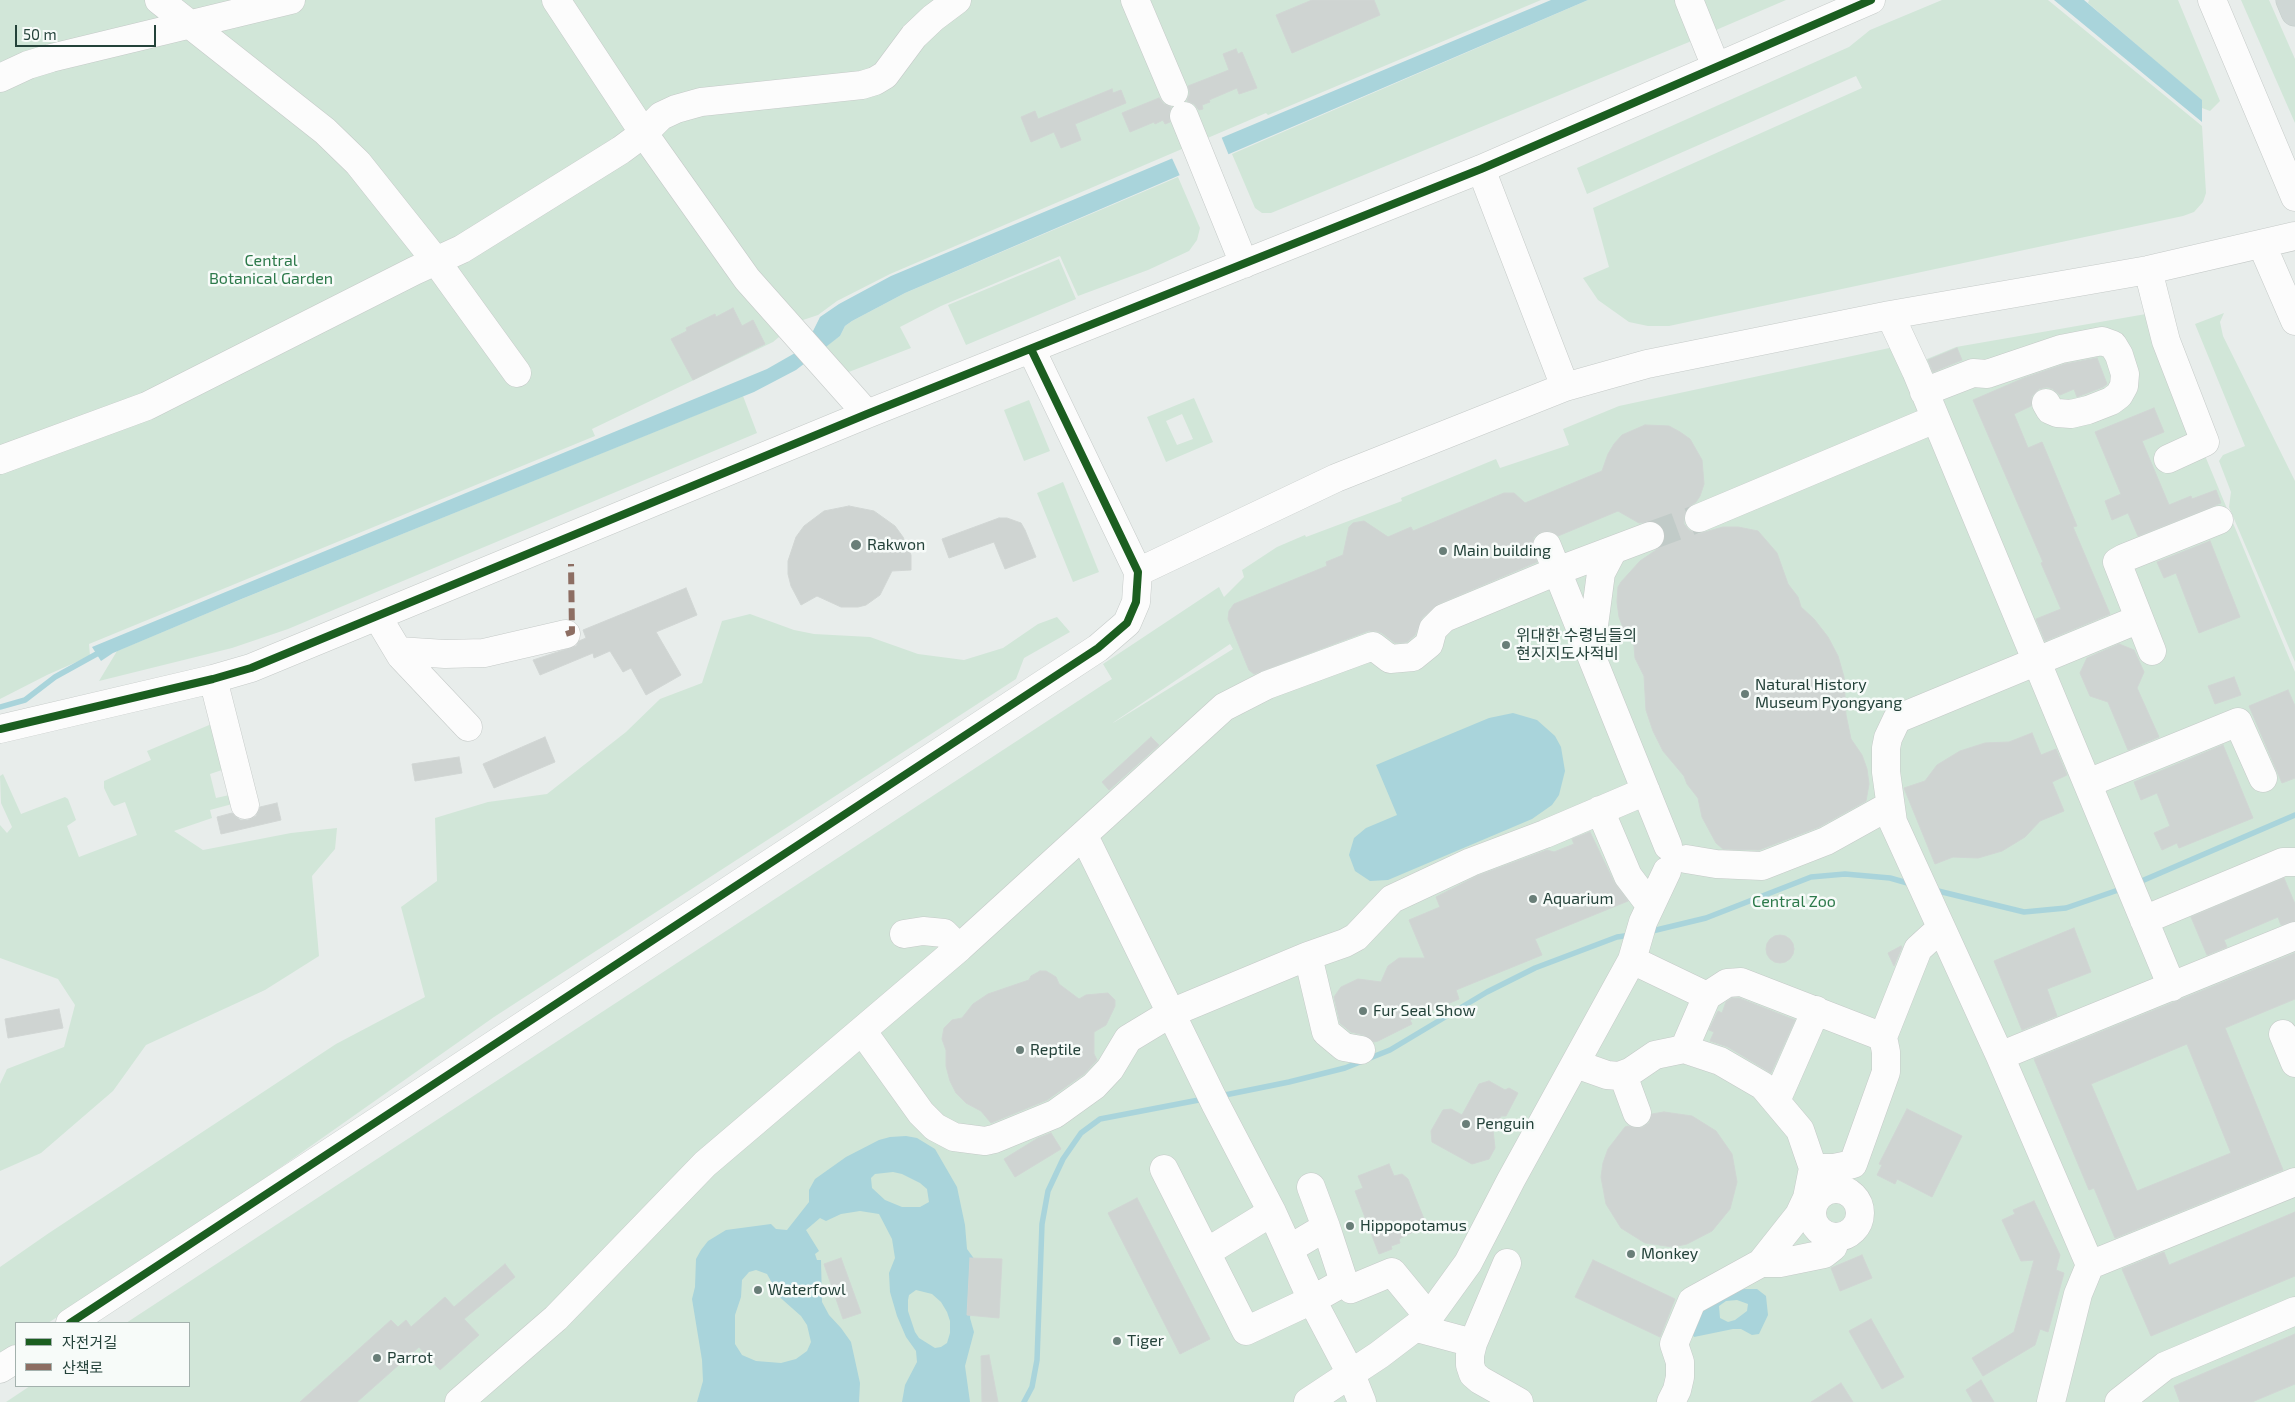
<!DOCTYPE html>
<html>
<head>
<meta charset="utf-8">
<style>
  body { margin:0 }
  #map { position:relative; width:2295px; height:1402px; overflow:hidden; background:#e8edeb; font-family:"Exo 2","Noto Sans KR",sans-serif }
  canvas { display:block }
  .legend { position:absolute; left:15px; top:1322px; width:175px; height:65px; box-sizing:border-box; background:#f7fbf9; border:1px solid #a3b1ad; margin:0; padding:6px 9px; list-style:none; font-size:15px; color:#24423a }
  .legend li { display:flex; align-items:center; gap:10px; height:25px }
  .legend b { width:25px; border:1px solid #a3b1ad }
  .scale { position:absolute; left:15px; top:25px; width:141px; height:22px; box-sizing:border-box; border:2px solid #24423a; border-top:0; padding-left:6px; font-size:15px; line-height:18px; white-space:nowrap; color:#24423a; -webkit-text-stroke:4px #f7fbf9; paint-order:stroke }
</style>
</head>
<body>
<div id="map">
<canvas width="2295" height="1402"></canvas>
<ul class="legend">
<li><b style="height:6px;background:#1b5e20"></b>자전거길</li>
<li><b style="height:6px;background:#8d6e63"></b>산책로</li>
</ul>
<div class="scale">50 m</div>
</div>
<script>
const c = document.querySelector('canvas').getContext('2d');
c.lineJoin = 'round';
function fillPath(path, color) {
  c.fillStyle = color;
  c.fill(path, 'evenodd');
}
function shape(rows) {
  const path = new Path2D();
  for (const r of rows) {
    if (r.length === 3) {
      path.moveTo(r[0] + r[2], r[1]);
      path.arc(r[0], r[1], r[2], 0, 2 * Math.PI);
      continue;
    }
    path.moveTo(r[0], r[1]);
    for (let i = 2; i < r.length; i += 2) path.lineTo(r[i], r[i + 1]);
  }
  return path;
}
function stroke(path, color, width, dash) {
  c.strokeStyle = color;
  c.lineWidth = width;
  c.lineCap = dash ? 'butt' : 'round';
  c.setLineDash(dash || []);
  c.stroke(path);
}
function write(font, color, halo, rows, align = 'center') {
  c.font = font + ' "Exo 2","Noto Sans KR",sans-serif';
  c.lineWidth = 5;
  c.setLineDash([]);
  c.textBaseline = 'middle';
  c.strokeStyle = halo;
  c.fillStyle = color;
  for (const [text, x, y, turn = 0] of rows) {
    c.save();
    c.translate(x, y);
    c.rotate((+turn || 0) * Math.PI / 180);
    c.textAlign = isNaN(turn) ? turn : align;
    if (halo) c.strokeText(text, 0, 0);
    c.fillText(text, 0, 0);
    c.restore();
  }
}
fillPath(shape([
  [0,0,1541,0,1268,115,1266,113,890,274,837,301,818,315,797,322,773,342,592,429,595,436,89,644,90,656,47,675,0,699],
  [1588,0,1676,0,1694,40,1271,213,1262,213,1255,208,1232,154],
  [1703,0,1786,0,1716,30],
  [1942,0,2048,0,2202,126,2206,193,2203,202,2194,212,2183,216,1669,326,1648,326,1629,322,1598,300,1583,278,1609,267,1593,208,1862,88,1856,76,1587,194,1577,168,1849,47,1870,30],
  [2089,0,2178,0,2220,101,2210,111,2202,108,2201,100,2088,3],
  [2241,0,2269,0,2295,59,2295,123],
  [1178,177,1200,228,1197,240,1189,251,1148,270,1078,296,1060,256,941,306,900,327,911,348,841,375,823,348,840,336,845,326,852,321,905,293],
  [1059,259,1076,299,966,345,948,305],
  [2224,313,2220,322,2223,336,2295,481,2295,662,2229,507,2231,492,2219,461,2223,455,2245,446,2195,324],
  [2146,314,2295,672,2295,1402,6,1402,30,1386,189,1386,189,1323,126,1323,1104,684,1112,679,1103,664,1219,587,1224,597,1244,577,1242,570,1277,547,1305,535,1306,537,1402,501,1401,498,1496,459,1500,468,1569,445,1563,429,1619,406,1894,347,1922,361,1956,347],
  [1230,644,1233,649,1113,723,1114,722],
  [743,396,757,433,288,629,232,648,99,681,117,651,239,600],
  [1194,398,1213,442,1166,462,1147,417],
  [1182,414,1193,439,1177,445,1166,421],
  [1029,400,1050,451,1024,461,1004,410],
  [1063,482,1099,572,1073,582,1037,493],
  [750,614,794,630,814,634,870,637,918,654,964,660,1003,648,1038,624,1057,617,1070,632,1024,658,1016,679,494,1017,210,1217,48,1323,16,1323,16,1344,0,1355,0,1267,49,1233,336,1044,425,997,401,907,437,881,435,818,488,802,547,794,626,732,660,699,702,683,722,621],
  [214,723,228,768,210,774,216,798,234,794,236,803,210,810,212,818,174,831,203,850,291,833,337,828,335,849,312,876,319,956,265,990,146,1045,113,1091,41,1153,0,1171,0,1084,7,1069,64,1047,75,1005,58,979,0,958,0,825,7,833,12,827,1,803,0,776,3,774,21,814,65,797,68,799,76,820,67,826,79,857,137,835,125,802,114,806,111,803,104,788,104,781,151,760,147,751]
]), '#d1e6d8');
fillPath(shape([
  [1551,0,1588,0,905,293,852,321,845,326,840,336,796,370,754,392,239,600,113,653,101,661,92,647,767,369,795,353,813,331,820,317,839,304,891,276],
  [2054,0,2084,0,2202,100,2202,122],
  [1513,713,1537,720,1555,736,1561,747,1565,771,1559,795,1552,805,1532,819,1388,880,1370,881,1355,871,1349,855,1354,838,1366,828,1397,815,1376,765,1489,718],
  [906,1136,917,1138,935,1149,957,1187,965,1225,967,1249,975,1260,970,1318,974,1332,965,1366,970,1402,902,1402,905,1385,917,1362,916,1351,906,1337,897,1316,890,1292,889,1273,895,1258,892,1239,879,1214,860,1211,841,1214,826,1221,820,1218,806,1230,819,1251,815,1254,817,1260,821,1260,822,1302,829,1315,841,1328,851,1342,860,1383,859,1402,697,1402,703,1381,702,1360,692,1299,695,1287,696,1259,701,1250,708,1241,726,1230,771,1224,776,1229,787,1230,809,1202,809,1190,815,1179,846,1157,879,1140,890,1137],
  [893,1172,902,1174,920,1183,927,1189,929,1202,920,1207,902,1207,885,1200,872,1188,871,1178,875,1174],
  [756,1270,767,1274,772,1283,775,1293,801,1316,807,1325,811,1342,807,1351,796,1359,781,1363,756,1361,742,1355,735,1344,735,1315,741,1297,742,1280,749,1272],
  [916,1290,932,1294,941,1302,947,1312,950,1321,950,1333,947,1343,941,1347,935,1348,919,1338,915,1332,908,1311,908,1300,909,1295],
  [1745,1289,1757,1289,1766,1296,1768,1315,1759,1334,1752,1335,1741,1329,1733,1329,1694,1337,1691,1332,1697,1311,1727,1292],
  [1737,1300,1748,1304,1747,1311,1735,1320,1728,1322,1720,1318,1719,1306,1726,1301]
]), '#a9d4db');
fillPath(shape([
  [1221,136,1230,158,1181,178,1171,156]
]), '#e8edeb');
stroke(shape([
  [0,707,25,700,55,677,102,651],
  [2137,883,2295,815],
  [1934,890,2024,912,2066,908,2124,888],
  [1648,932,1706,918,1811,877,1845,874,1890,878,1911,884],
  [1220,1096,1289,1082,1345,1068,1390,1050,1487,992,1535,968,1617,937,1632,935],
  [1024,1402,1032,1387,1037,1360,1042,1224,1048,1191,1063,1159,1081,1133,1100,1119,1204,1099]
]), '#a9d4db', 5.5);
const building = shape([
  [1312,0,1374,0,1380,15,1292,53,1276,15,1312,0],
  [1236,49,1238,54,1242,52,1257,88,1239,94,1237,88,1209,100,1210,102,1202,105,1203,109,1199,110,1194,104,1187,101,1190,93,1188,86,1229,70,1223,54,1236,49],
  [1112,89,1113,93,1121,90,1126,103,1075,124,1081,140,1061,148,1054,132,1031,142,1021,117,1035,111,1038,119,1112,89],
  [1159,98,1164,104,1171,107,1169,114,1170,122,1165,124,1163,120,1155,124,1154,122,1130,132,1122,113,1159,98],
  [733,308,742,326,753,320,765,344,693,380,671,339,687,331,686,328,715,314,716,317,733,308],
  [1957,348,1962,360,1933,372,1928,360,1957,348],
  [2097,358,2107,384,2103,387,2077,397,2074,389,2060,395,2053,389,2047,387,2039,389,2032,396,2031,406,2014,414,2028,448,2042,442,2077,526,2073,527,2110,614,2045,641,2036,619,2061,609,2041,563,2043,562,1973,400,2024,378,2065,364,2097,358],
  [2154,408,2164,432,2142,441,2169,505,2191,496,2192,499,2216,490,2221,503,2138,536,2128,513,2112,520,2105,501,2121,494,2095,432,2154,408],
  [1645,425,1669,426,1680,432,1690,439,1702,460,1704,484,1700,496,1696,502,1687,508,1684,516,1684,524,1689,530,1698,534,1723,527,1738,527,1758,531,1777,553,1788,584,1798,597,1801,607,1814,619,1828,637,1838,656,1844,677,1846,715,1851,739,1862,755,1867,769,1869,784,1866,801,1819,827,1759,850,1723,849,1716,843,1702,817,1698,798,1687,784,1684,776,1663,751,1653,731,1646,710,1644,676,1635,658,1634,646,1624,630,1619,617,1617,602,1618,587,1621,582,1640,561,1662,546,1665,539,1665,531,1660,524,1653,521,1639,523,1618,511,1558,536,1550,531,1541,532,1534,537,1532,544,1537,562,1438,604,1422,618,1415,635,1407,642,1395,643,1382,633,1376,631,1368,631,1254,674,1249,670,1228,619,1229,611,1234,604,1327,566,1326,562,1343,555,1349,527,1353,523,1364,521,1388,537,1411,527,1413,531,1504,493,1514,493,1525,503,1602,471,1608,454,1614,444,1622,435,1645,425],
  [849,506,874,511,895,526,903,537,911,555,911,570,892,571,880,595,866,605,858,607,841,607,817,596,801,605,791,586,788,574,788,561,796,537,804,526,824,511,849,506],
  [999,518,1007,518,1021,523,1025,530,1036,557,1005,569,994,542,949,558,942,539,999,518],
  [2210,541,2240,617,2199,633,2176,573,2164,578,2157,562,2210,541],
  [686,588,697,615,656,632,681,675,646,695,631,668,623,672,610,651,594,658,593,653,540,675,533,660,576,646,579,641,586,638,583,630,686,588],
  [2119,644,2134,650,2144,672,2137,688,2159,737,2128,750,2108,702,2090,696,2080,673,2087,658,2119,644],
  [2234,677,2241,695,2215,704,2208,686,2234,677],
  [2288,690,2295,706,2295,778,2282,783,2249,706,2288,690],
  [2032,733,2041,755,2056,749,2067,775,2052,782,2064,811,2040,821,2025,837,2002,851,1978,858,1953,857,1935,864,1904,788,1925,781,1937,765,1960,751,1985,743,2009,742,2032,733],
  [545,737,555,762,494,788,483,764,545,737],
  [1151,737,1159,745,1109,790,1102,782,1151,737],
  [2223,745,2253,818,2179,848,2177,843,2162,850,2154,833,2170,826,2159,798,2157,793,2141,800,2134,782,2223,745],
  [459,757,462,773,415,781,412,764,459,757],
  [277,803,281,820,221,834,217,817,232,813,240,820,248,820,256,816,260,807,277,803],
  [1590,832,1614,882,1628,901,1535,939,1542,955,1456,990,1459,999,1410,1020,1412,1024,1378,1041,1374,1042,1364,1035,1351,1032,1340,1023,1334,997,1341,987,1358,979,1381,982,1388,966,1399,958,1425,958,1409,920,1440,907,1436,897,1477,876,1547,850,1554,852,1574,844,1572,839,1590,832],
  [2284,878,2295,904,2295,921,2281,925,2278,917,2224,940,2227,947,2207,955,2191,917,2284,878],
  [2074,928,2091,972,2047,989,2057,1016,2022,1030,1994,961,2074,928],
  [1780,949,14],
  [1901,946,1902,947,1894,966,1888,953,1901,946],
  [2295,953,2295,999,2225,1028,2283,1170,2115,1238,2094,1188,2089,1190,2034,1059,2295,953],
  [2187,1044,2231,1153,2137,1191,2091,1084,2187,1044],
  [1040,971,1046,971,1056,977,1059,984,1079,999,1086,995,1108,993,1115,1000,1115,1006,1106,1025,1094,1032,1094,1054,1097,1060,1084,1074,1047,1100,991,1123,981,1111,966,1103,956,1093,950,1081,946,1066,946,1050,942,1039,944,1028,952,1020,962,1018,973,1004,988,994,1029,980,1031,976,1040,971],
  [1732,998,1739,998,1795,1020,1771,1073,1728,1047,1710,1041,1714,1032,1709,1030,1718,1011,1722,1013,1726,1002,1732,998],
  [59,1009,63,1028,8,1038,5,1019,59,1009],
  [1489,1081,1505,1090,1509,1088,1518,1093,1506,1116,1501,1116,1493,1130,1495,1148,1489,1159,1472,1164,1432,1142,1431,1131,1443,1110,1451,1109,1462,1115,1479,1084,1489,1081],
  [1907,1109,1962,1136,1932,1197,1897,1179,1895,1184,1877,1175,1882,1165,1879,1164,1907,1109],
  [1664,1112,1692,1116,1716,1131,1732,1154,1737,1182,1730,1209,1712,1231,1687,1244,1673,1247,1645,1243,1621,1228,1606,1204,1601,1177,1603,1163,1608,1149,1625,1127,1628,1126,1635,1128,1643,1127,1649,1123,1652,1114,1664,1112],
  [1051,1133,1061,1149,1015,1177,1004,1159,1038,1138,1051,1133],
  [1389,1164,1394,1176,1402,1174,1408,1179,1424,1219,1423,1227,1399,1239,1400,1243,1391,1246,1392,1249,1379,1254,1355,1191,1363,1188,1358,1176,1389,1164],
  [1137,1198,1210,1339,1180,1354,1108,1213,1137,1198],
  [2034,1201,2060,1255,2056,1270,2064,1273,2048,1332,2040,1329,2035,1345,1983,1376,1972,1358,2014,1332,2034,1260,2021,1261,2002,1220,2015,1214,2013,1210,2034,1201],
  [2295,1212,2295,1276,2151,1336,2122,1269,2164,1252,2169,1265,2295,1212],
  [1862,1255,1872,1278,1840,1291,1831,1268,1862,1255],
  [841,1258,861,1313,843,1319,824,1264,841,1258],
  [970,1258,1002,1259,999,1318,967,1315,970,1258],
  [1593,1260,1675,1299,1660,1337,1575,1297,1593,1260],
  [505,1264,515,1277,464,1319,479,1335,440,1370,419,1347,357,1402,300,1402,391,1320,398,1327,406,1320,411,1327,445,1297,454,1307,505,1264],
  [1871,1319,1904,1377,1882,1389,1849,1331,1871,1319],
  [2295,1334,2295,1384,2252,1402,2180,1402,2174,1386,2295,1334],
  [989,1355,998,1402,982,1402,981,1356,989,1355],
  [1981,1380,1994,1402,1973,1402,1966,1390,1981,1380],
  [1841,1383,1853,1402,1811,1402,1841,1383]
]);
fillPath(building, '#cfd4d2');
stroke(building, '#d1d6d4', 1);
stroke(shape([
  [1650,536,1699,518]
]), '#c1cbc8', 28, [28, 14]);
const minor = shape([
  [159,0,325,131,358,163,436,261,517,373],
  [556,0,647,138,747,279,867,414],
  [1135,0,1174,92],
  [1689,0,1716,67],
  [2212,0,2295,197],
  [0,78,28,65,51,58,291,0],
  [1184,116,1244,264],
  [1481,169,1565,387],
  [2262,245,2295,321],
  [2148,270,2166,341,2205,442,2168,459],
  [1890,315,1916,371,2172,987],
  [1924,392,1973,373,1987,374,2061,349,2102,341,2113,345,2119,355,2125,374,2124,386,2119,395,2111,401,2088,410,2071,414,2057,413,2050,410,2046,403],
  [0,460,147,406,414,271,462,249,621,150,644,133,661,116,676,109,701,102,862,85,875,81,885,75,914,36,933,18,957,0],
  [1699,518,1935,419],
  [1547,546,1668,846],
  [1138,572,1336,478,1565,387,1647,364,1890,315,2148,270,2295,236],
  [377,616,401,656,468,727],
  [1591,648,1601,573,1612,552],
  [398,651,445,654,484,653,566,634],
  [2152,651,2117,562,2124,558,2219,520],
  [213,679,245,805],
  [0,729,213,679,251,668,867,414,1481,169,1871,0],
  [2088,783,2238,722,2263,778],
  [1600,810,1628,876,1650,905],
  [1084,836,1216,1105,1272,1212,1312,1300,1350,1372,1362,1402],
  [1686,859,1716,864,1762,866,1826,841,1889,806],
  [2144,920,2283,862,2295,862],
  [904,934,923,931,944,933,959,948],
  [1308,956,1326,1032,1344,1047,1361,1050],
  [1632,960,1707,996,1684,1049],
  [1707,996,1727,983,1741,982,1883,1037],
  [863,1032,921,1113,935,1127,954,1137,985,1141,994,1139,1055,1114,1094,1086,1110,1069,1128,1039,1171,1013,1308,956,1345,943,1356,937,1392,899,1471,862,1545,834,1646,791],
  [2283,1034,2295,1063],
  [2000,1056,2295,936],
  [1576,1064,1607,1075,1619,1076,1630,1072,1655,1055,1684,1049,1720,1061,1763,1086,1800,1130,1813,1168,1807,1198,1799,1215,1761,1263,1692,1301,1674,1344,1680,1362,1680,1377,1677,1390,1671,1402],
  [1623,1075,1637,1113],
  [1776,1101,1816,1010],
  [1813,1168,1834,1168,1853,1164,1886,1072,1886,1052,1883,1037,1918,949,1941,928],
  [1164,1169,1246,1331,1312,1300,1344,1282],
  [1311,1187,1326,1227],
  [1836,1213,24],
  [1289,1249,1326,1227,1344,1282,1351,1289,1392,1272,1429,1317],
  [1207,1252,1272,1212],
  [1507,1263,1473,1343,1470,1355,1470,1365,1473,1374,1480,1380,1519,1402],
  [1761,1263,1780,1263,1824,1254,1833,1247,1836,1238],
  [2090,1265,2295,1182],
  [70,1323,1098,648,1127,623,1136,602,1138,572,1031,349],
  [1417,1328,1473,1343],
  [0,1369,16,1359],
  [459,1402,556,1318,705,1164,959,948,1224,707,1267,685,1373,646,1390,659,1413,657,1429,644,1433,629,1444,618,1557,571,1650,536],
  [1308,1402,1379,1355,1429,1317,1468,1263,1511,1180,1632,960,1643,922,1667,871],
  [2051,1402,2078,1294,2090,1265,2000,1056,1893,822,1886,772,1886,748,1888,738,1897,719,2139,619],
  [2119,1402,2165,1366,2295,1311]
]);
const major = shape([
  [2290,0,2295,12]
]);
stroke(minor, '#c5cac8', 29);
stroke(major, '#c3ccc9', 29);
stroke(minor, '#fcfcfc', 28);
stroke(major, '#cfd7d5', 28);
stroke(shape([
  [566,634,572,632,571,564]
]), '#8d6e63', 6, [12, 6]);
stroke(shape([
  [0,729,213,679,251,668,867,414,1481,169,1871,0],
  [70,1323,1098,648,1127,623,1136,602,1138,572,1031,349]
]), '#1b5e20', 8);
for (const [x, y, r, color] of [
  [856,545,6,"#697e78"],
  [1443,551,5,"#697e78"],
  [1506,645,5,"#697e78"],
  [1745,694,5,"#697e78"],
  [1533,899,5,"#697e78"],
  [1363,1011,5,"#697e78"],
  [1020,1050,5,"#697e78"],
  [1466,1124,5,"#697e78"],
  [1350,1226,5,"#697e78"],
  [1631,1254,5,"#697e78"],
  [758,1290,5,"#697e78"],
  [1117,1341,5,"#697e78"],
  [377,1358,5,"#697e78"]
]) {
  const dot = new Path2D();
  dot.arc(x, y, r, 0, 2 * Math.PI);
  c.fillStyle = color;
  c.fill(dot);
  stroke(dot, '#f7fbf9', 2);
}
write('16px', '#2d7a4b', '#f7fbf9', [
  ["Central",271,261],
  ["Botanical Garden",271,279],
  ["Central Zoo",1794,902]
]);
write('16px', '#24423a', '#f7fbf9', [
  ["Rakwon",867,545],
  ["Main building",1453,551],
  ["위대한 수령님들의",1516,636],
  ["현지지도사적비",1516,654],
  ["Natural History",1755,685],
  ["Museum Pyongyang",1755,703],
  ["Aquarium",1543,899],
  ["Fur Seal Show",1373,1011],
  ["Reptile",1030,1050],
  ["Penguin",1476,1124],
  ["Hippopotamus",1360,1226],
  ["Monkey",1641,1254],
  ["Waterfowl",768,1290],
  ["Tiger",1127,1341],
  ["Parrot",387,1358]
], 'left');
</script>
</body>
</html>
